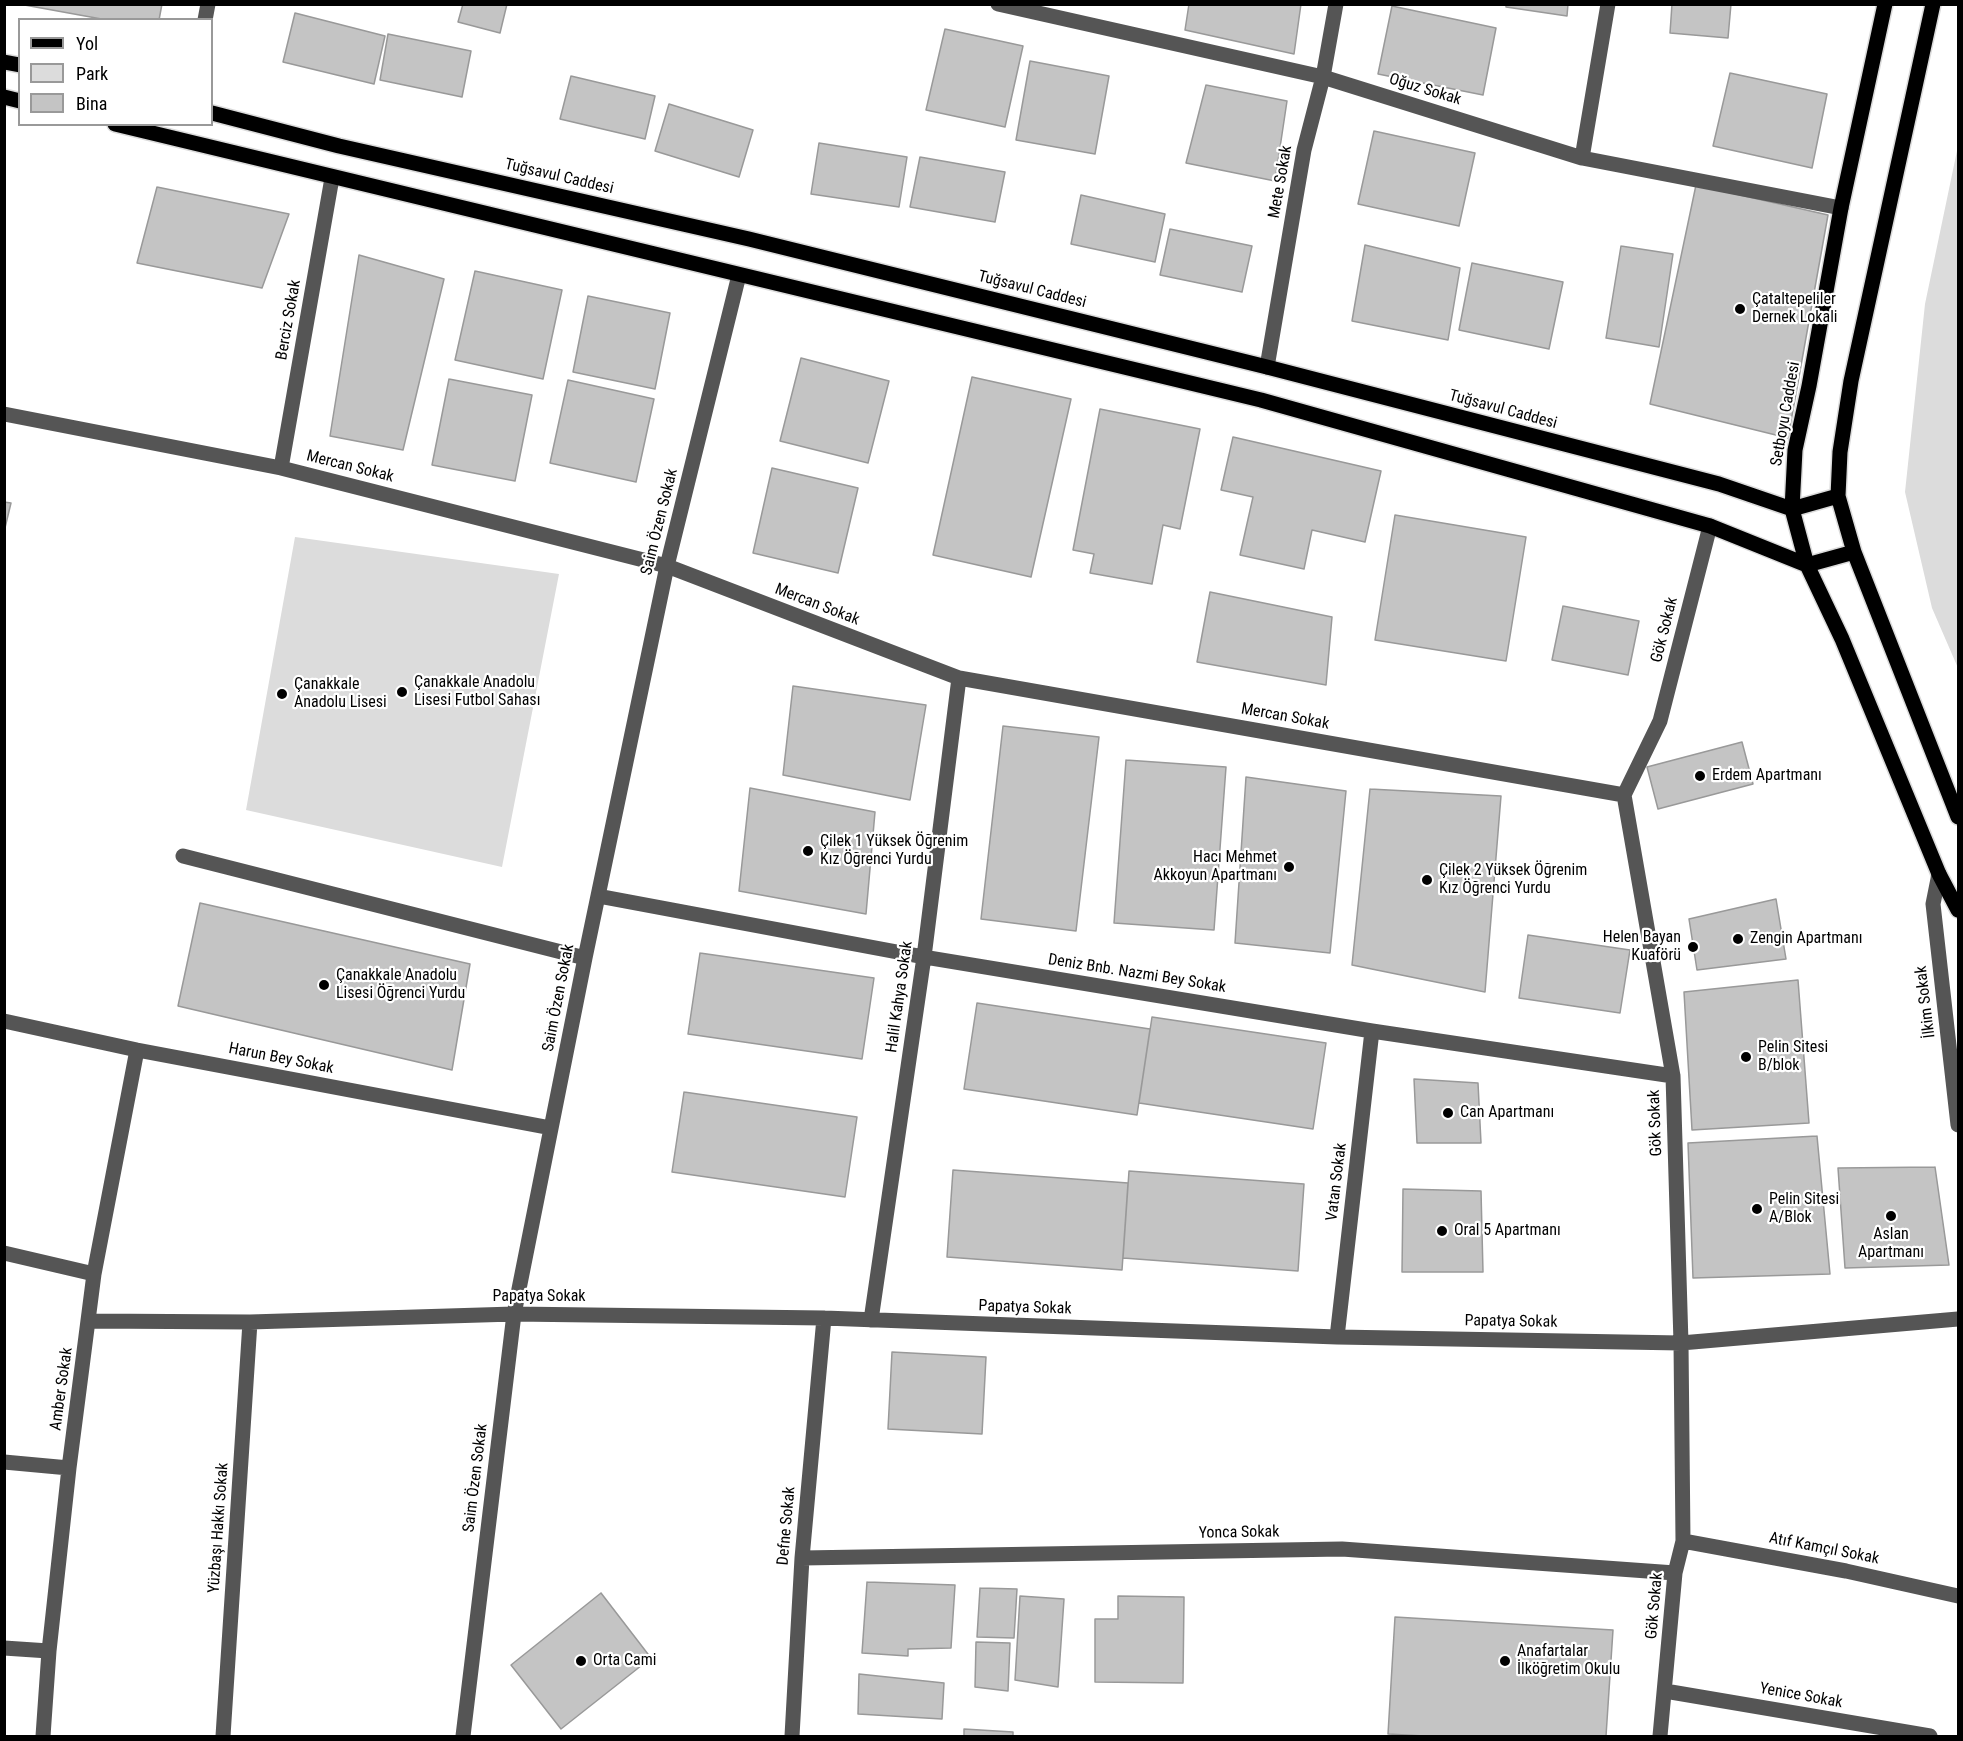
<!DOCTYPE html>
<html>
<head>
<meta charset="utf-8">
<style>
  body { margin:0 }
  #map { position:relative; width:1963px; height:1741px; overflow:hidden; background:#fff; font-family:"Roboto Condensed",sans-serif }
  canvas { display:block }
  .frame { position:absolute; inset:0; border:6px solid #000; pointer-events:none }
  .legend { position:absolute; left:18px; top:18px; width:195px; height:108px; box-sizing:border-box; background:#fff; border:2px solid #999; margin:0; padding:8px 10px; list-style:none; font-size:18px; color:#000 }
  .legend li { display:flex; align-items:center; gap:12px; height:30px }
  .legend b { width:30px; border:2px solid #999 }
</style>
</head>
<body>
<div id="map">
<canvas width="1963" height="1741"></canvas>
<div class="frame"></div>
<ul class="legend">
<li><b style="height:8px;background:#000"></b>Yol</li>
<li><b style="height:16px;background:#dcdcdc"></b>Park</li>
<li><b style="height:16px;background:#c4c4c4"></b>Bina</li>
</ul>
</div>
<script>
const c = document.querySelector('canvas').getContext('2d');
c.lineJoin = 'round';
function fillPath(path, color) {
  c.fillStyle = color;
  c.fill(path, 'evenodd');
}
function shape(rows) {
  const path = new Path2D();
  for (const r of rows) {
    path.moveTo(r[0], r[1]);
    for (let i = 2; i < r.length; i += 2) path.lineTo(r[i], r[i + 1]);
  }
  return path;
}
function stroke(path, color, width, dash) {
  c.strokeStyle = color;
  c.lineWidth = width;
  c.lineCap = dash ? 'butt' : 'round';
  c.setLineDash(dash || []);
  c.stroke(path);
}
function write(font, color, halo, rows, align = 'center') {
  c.font = font + ' "Roboto Condensed",sans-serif';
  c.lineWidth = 4.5;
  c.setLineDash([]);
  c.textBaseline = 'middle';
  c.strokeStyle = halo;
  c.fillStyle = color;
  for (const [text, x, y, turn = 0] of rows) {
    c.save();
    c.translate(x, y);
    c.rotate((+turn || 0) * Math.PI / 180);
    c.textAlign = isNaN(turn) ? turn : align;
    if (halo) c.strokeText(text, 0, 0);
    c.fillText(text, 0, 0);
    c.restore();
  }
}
fillPath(shape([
  [1958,146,1958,668,1932,608,1905,492,1925,304],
  [295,537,559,574,502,867,246,810]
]), '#dcdcdc');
const building = shape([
  [19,4,162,4,159,20,107,20,19,4],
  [463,4,507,4,500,33,458,22,463,4],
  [1189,4,1301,4,1294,54,1185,30,1189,4],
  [1506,4,1568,4,1567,16,1506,7,1506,4],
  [1672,4,1731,4,1728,38,1670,33,1672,4],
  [1392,6,1496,28,1483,95,1378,74,1392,6],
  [295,13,385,36,374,84,283,62,295,13],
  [945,29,1023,46,1005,127,926,110,945,29],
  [388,34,471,51,462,97,380,80,388,34],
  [1030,61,1109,76,1095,154,1016,140,1030,61],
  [1730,73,1827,94,1812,168,1713,146,1730,73],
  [571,76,655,96,645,139,560,119,571,76],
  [1206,85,1287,101,1275,181,1186,163,1206,85],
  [669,104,753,130,739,177,655,151,669,104],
  [1374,131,1475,153,1459,226,1358,204,1374,131],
  [819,143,907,157,899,207,811,194,819,143],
  [920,157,1005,172,995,222,910,207,920,157],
  [1696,185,1828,215,1788,438,1650,404,1696,185],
  [157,187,289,214,262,288,137,263,157,187],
  [1081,195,1165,214,1155,262,1071,244,1081,195],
  [1170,229,1252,246,1242,292,1160,275,1170,229],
  [1365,245,1460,268,1448,340,1352,321,1365,245],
  [1621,246,1673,254,1659,347,1606,338,1621,246],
  [359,255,444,279,403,450,330,436,359,255],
  [1472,263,1563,282,1549,349,1459,330,1472,263],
  [475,271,562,290,543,379,455,360,475,271],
  [588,296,670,313,655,389,573,372,588,296],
  [801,358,889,381,868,463,780,441,801,358],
  [972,377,1071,399,1031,577,933,555,972,377],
  [449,379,532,395,515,481,432,465,449,379],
  [568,380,654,399,636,482,550,463,568,380],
  [1100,409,1200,429,1180,529,1163,525,1152,584,1090,573,1094,554,1073,550,1100,409],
  [1233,437,1381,471,1365,542,1312,530,1304,569,1240,555,1253,497,1221,490,1233,437],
  [772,468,858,488,838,573,753,553,772,468],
  [4,502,11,503,4,532,4,502],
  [1395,515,1526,537,1506,661,1375,640,1395,515],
  [1210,592,1332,617,1326,685,1197,662,1210,592],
  [1563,606,1639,621,1628,675,1552,660,1563,606],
  [793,686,926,705,910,800,783,775,793,686],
  [1003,726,1099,737,1076,931,981,919,1003,726],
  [1742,742,1753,784,1658,809,1647,767,1742,742],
  [1126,760,1226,767,1214,930,1114,923,1126,760],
  [1246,777,1346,791,1330,953,1235,943,1246,777],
  [750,788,875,812,866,914,739,891,750,788],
  [1370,789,1501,796,1485,992,1352,965,1370,789],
  [1776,899,1786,959,1697,970,1689,919,1776,899],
  [200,903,470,964,452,1070,178,1006,200,903],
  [1528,935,1630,950,1620,1013,1519,998,1528,935],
  [700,953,874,978,862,1059,688,1034,700,953],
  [1798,980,1809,1123,1692,1130,1684,992,1798,980],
  [977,1003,1150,1029,1137,1115,964,1089,977,1003],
  [1152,1017,1326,1043,1313,1129,1139,1103,1152,1017],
  [1414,1079,1478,1083,1481,1143,1417,1143,1414,1079],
  [684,1092,857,1117,845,1197,672,1172,684,1092],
  [1817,1136,1830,1274,1693,1278,1688,1143,1817,1136],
  [1935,1167,1949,1265,1845,1268,1838,1168,1935,1167],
  [953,1170,1128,1183,1122,1270,947,1257,953,1170],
  [1129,1171,1304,1184,1298,1271,1123,1258,1129,1171],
  [1403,1189,1481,1191,1483,1272,1402,1272,1403,1189],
  [892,1352,986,1357,982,1434,888,1429,892,1352],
  [867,1582,955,1585,951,1648,908,1649,908,1656,862,1653,867,1582],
  [980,1588,1017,1589,1014,1638,977,1637,980,1588],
  [601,1593,651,1658,561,1729,511,1665,601,1593],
  [1020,1596,1064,1599,1058,1687,1015,1680,1020,1596],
  [1118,1596,1184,1597,1183,1683,1095,1682,1095,1619,1118,1619,1118,1596],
  [1395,1617,1613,1630,1606,1736,1424,1736,1388,1734,1395,1617],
  [976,1642,1010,1643,1008,1691,975,1687,976,1642],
  [859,1674,944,1683,942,1719,858,1714,859,1674],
  [964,1729,1013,1732,1013,1736,964,1736,964,1729]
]);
fillPath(building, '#c4c4c4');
stroke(building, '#999', 1.5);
const major = shape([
  [1885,4,1841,208,1809,386,1795,450,1792,509,1807,565,1842,639,1939,874,1958,910],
  [1933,4,1851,381,1840,452,1838,496,1854,552,1958,817],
  [4,62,20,65],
  [4,97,20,101],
  [212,113,339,146,749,239,1267,367,1719,484,1792,509,1838,496],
  [115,124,1261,400,1710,526,1807,565,1854,552]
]);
stroke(major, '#dbdbdb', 18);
stroke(shape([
  [998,4,1323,77,1582,158,1841,208],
  [205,20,208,4],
  [1582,158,1608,4],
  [1267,367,1304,150,1323,77,1336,4],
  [4,414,281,468,667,566,959,678,1624,795],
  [281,468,332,178],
  [183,856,585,958],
  [1939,874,1933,904,1958,1125],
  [598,896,924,957,1372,1031,1673,1076],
  [4,1021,137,1050,551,1128],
  [4,1253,94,1274],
  [871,1320,924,957,959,678],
  [89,1321,250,1322,514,1314,824,1318,1337,1337,1681,1343,1958,1319],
  [1337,1337,1372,1031],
  [4,1462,69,1468],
  [1683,1541,1846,1571,1958,1596],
  [802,1558,1342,1549,1675,1573],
  [4,1648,49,1651],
  [1665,1691,1930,1736],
  [43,1736,49,1651,69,1468,94,1274,137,1050],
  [223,1736,250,1322],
  [463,1736,514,1314,585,958,667,566,739,275],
  [792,1736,802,1558,824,1318],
  [1660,1736,1675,1573,1683,1541,1681,1343,1673,1076,1624,795,1660,721,1710,526]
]), '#555', 15);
stroke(major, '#000', 15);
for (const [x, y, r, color] of [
  [1740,309,6,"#000"],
  [402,692,6,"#000"],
  [282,694,6,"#000"],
  [1700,776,6,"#000"],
  [808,851,6,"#000"],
  [1289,867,6,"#000"],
  [1427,880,6,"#000"],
  [1738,939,6,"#000"],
  [1693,947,6,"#000"],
  [324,985,6,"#000"],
  [1746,1057,6,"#000"],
  [1448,1113,6,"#000"],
  [1757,1209,6,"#000"],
  [1891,1216,6,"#000"],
  [1442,1231,6,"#000"],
  [581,1661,6,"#000"],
  [1505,1661,6,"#000"]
]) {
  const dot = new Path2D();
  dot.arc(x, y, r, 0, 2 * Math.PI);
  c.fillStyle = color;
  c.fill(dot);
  stroke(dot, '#fff', 2);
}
write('16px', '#000', '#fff', [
  ["Oğuz Sokak",1425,90,17],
  ["Tuğsavul Caddesi",559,177,13],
  ["Mete Sokak",1281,182,-80],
  ["Tuğsavul Caddesi",1032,290,14],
  ["Berciz Sokak",289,320,-80],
  ["Tuğsavul Caddesi",1503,410,15],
  ["Setboyu Caddesi",1786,414,-80],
  ["Mercan Sokak",350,467,14],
  ["Saim Özen Sokak",660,522,-76],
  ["Mercan Sokak",817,605,21],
  ["Gök Sokak",1665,630,-76],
  ["Mercan Sokak",1285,717,10],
  ["Deniz Bnb. Nazmi Bey Sokak",1137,974,9],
  ["Halil Kahya Sokak",900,997,-82],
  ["Saim Özen Sokak",559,998,-79],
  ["İlkim Sokak",1926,1002,-97],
  ["Harun Bey Sokak",281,1059,11],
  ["Gök Sokak",1656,1123,-92],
  ["Vatan Sokak",1337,1182,-83],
  ["Papatya Sokak",539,1297],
  ["Papatya Sokak",1025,1308,2],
  ["Papatya Sokak",1511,1322,1],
  ["Amber Sokak",62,1389,-82],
  ["Saim Özen Sokak",476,1478,-83],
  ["Defne Sokak",787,1526,-85],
  ["Yüzbaşı Hakkı Sokak",219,1528,-86],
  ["Yonca Sokak",1239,1533,-1],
  ["Atıf Kamçıl Sokak",1824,1549,11],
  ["Gök Sokak",1655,1606,-85],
  ["Yenice Sokak",1801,1696,10]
]);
write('16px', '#000', '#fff', [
  ["Çataltepeliler",1752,300],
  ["Dernek Lokali",1752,318],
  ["Çanakkale Anadolu",414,683],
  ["Lisesi Futbol Sahası",414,701],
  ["Çanakkale",294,685],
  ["Anadolu Lisesi",294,703],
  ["Erdem Apartmanı",1712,776],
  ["Çilek 1 Yüksek Öğrenim",820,842],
  ["Kız Öğrenci Yurdu",820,860],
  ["Hacı Mehmet",1277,858,"right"],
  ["Akkoyun Apartmanı",1277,876,"right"],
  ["Çilek 2 Yüksek Öğrenim",1439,871],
  ["Kız Öğrenci Yurdu",1439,889],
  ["Helen Bayan",1681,938,"right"],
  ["Kuaförü",1681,956,"right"],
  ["Zengin Apartmanı",1750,939],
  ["Çanakkale Anadolu",336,976],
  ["Lisesi Öğrenci Yurdu",336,994],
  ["Pelin Sitesi",1758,1048],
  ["B/blok",1758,1066],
  ["Can Apartmanı",1460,1113],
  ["Pelin Sitesi",1769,1200],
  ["A/Blok",1769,1218],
  ["Oral 5 Apartmanı",1454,1231],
  ["Aslan",1891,1235,"center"],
  ["Apartmanı",1891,1253,"center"],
  ["Anafartalar",1517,1652],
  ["İlköğretim Okulu",1517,1670],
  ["Orta Cami",593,1661]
], 'left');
</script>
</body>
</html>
